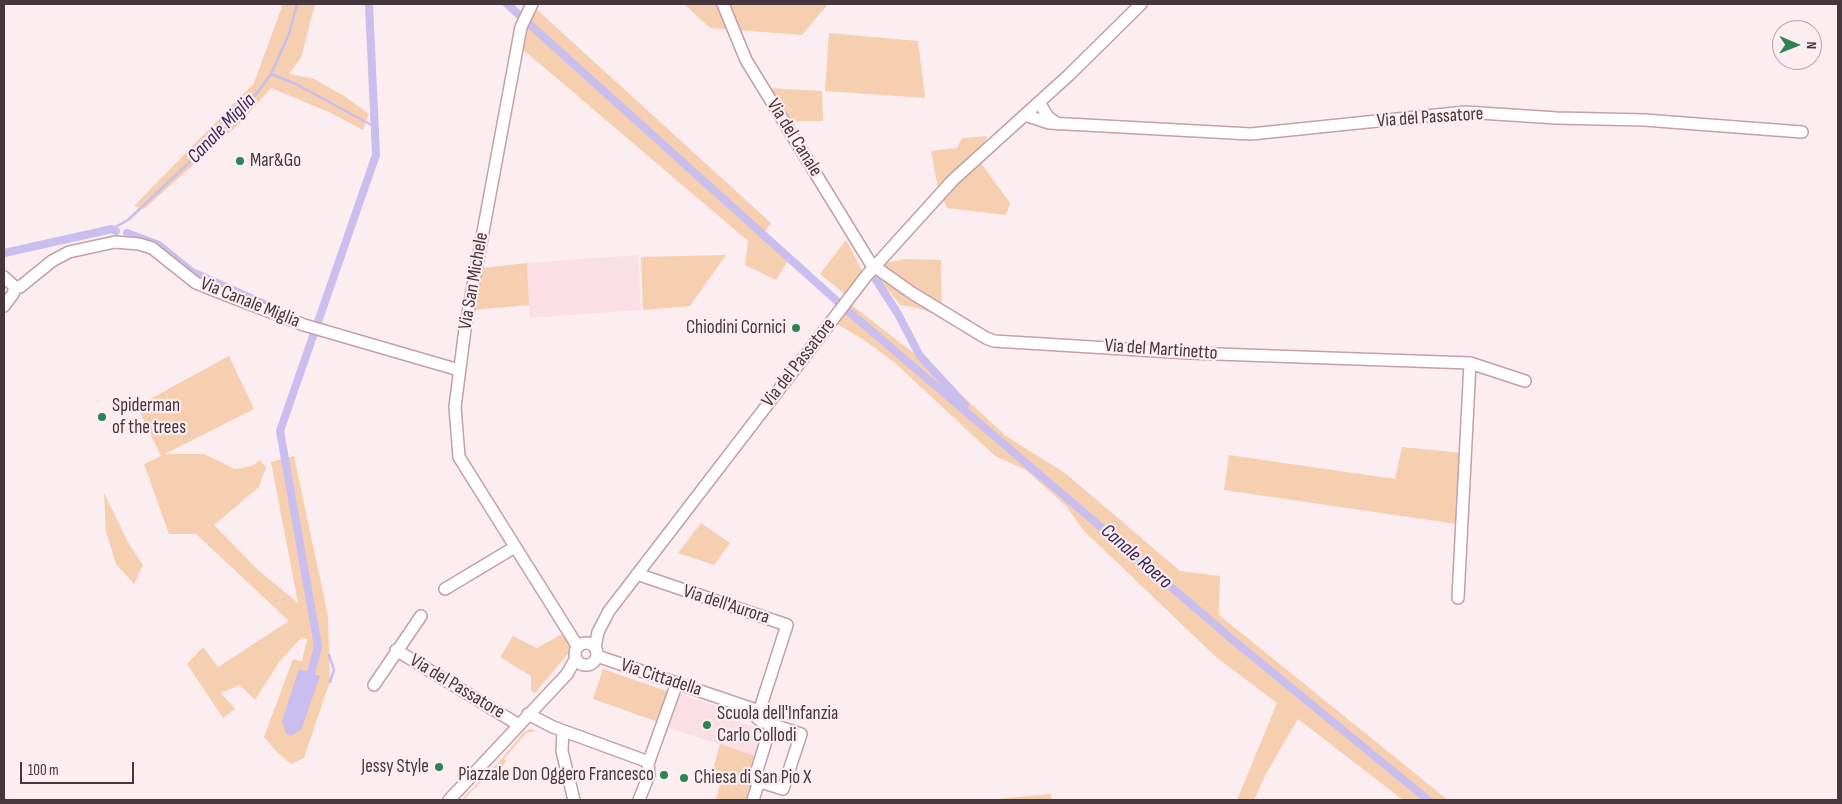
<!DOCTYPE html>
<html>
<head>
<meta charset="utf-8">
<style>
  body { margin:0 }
  #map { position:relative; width:1842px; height:804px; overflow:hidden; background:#fcedf1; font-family:"Sofia Sans Condensed",sans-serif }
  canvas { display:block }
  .frame { position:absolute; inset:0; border:5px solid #45373b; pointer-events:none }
  .north { position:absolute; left:1772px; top:20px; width:50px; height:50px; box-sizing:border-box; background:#fcedf1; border:1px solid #b3a4a8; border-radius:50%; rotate:91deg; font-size:14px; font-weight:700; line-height:20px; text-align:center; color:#45373b }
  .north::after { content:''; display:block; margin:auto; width:18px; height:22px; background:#2e8356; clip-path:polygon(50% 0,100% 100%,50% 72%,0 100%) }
  .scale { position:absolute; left:20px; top:762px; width:114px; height:22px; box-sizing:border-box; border:2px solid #45373b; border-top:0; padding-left:6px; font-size:15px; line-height:18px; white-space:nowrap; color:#45373b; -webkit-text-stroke:4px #fcedf1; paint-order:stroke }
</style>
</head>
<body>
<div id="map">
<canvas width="1842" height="804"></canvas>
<div class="frame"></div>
<div class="north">N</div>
<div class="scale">100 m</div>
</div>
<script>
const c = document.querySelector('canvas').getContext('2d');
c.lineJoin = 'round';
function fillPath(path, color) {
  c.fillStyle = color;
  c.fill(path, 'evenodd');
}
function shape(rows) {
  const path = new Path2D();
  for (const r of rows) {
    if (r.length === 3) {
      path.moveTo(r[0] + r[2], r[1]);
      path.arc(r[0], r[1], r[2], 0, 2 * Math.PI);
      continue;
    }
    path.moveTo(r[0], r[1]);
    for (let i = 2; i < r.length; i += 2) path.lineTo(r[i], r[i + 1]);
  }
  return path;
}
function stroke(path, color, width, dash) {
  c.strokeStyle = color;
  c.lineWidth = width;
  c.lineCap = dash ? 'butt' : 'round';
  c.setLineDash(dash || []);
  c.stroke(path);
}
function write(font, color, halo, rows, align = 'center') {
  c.font = font + ' "Sofia Sans Condensed",sans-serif';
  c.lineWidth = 4.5;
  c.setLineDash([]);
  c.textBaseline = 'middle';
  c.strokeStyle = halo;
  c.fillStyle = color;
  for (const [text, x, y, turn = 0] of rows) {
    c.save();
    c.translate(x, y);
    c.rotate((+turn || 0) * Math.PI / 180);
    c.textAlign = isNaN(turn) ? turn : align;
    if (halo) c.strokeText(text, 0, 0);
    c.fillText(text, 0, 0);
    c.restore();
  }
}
fillPath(shape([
  [638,255,641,310,530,318,527,263],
  [677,693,737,713,739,715,739,722,764,730,755,756,666,727]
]), '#fbdfe7');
fillPath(shape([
  [283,4,315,4,301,58,289,74,314,79,344,96,369,114,363,130,329,112,271,88,239,124,144,209,134,206,254,83],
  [684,4,828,4,802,35,710,28],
  [534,7,771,223,761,236,789,259,776,280,745,265,748,241,520,47,523,29],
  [829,33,918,41,925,95,924,98,825,91],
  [768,88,822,91,823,121,790,121],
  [987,136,978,159,1010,203,1006,215,947,208,938,189,931,151,957,148,962,138],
  [846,240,862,270,845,294,820,274],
  [726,255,690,306,643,310,641,257],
  [904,259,941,260,942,316,917,308,900,305,877,276,887,263],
  [527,263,529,305,473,310,482,268],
  [849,303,929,365,1006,436,1065,473,1180,571,1220,576,1219,615,1448,800,1403,800,1298,719,1267,772,1254,800,1237,800,1277,703,1216,657,1083,530,1066,506,1026,470,995,456,895,363,864,340,834,322],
  [229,356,254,409,165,454,204,454,235,469,252,466,260,460,266,467,259,487,214,525,258,570,298,603,271,462,294,456,328,616,330,681,304,758,291,764,278,753,264,737,293,659,302,661,307,639,301,638,280,661,255,700,240,685,221,693,235,709,223,718,187,664,203,647,218,667,289,621,196,534,169,534,144,464,161,456,137,406],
  [1402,447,1461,453,1456,524,1224,490,1229,455,1395,479],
  [104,493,129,544,143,565,134,584,116,564,106,532],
  [701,523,730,543,714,565,678,553],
  [564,633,572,649,535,693,531,691,531,676,500,657,513,636,537,648],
  [603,669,669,692,658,722,593,699],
  [530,729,537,731,526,733,504,759,506,761,499,773,494,769,464,799,463,798,499,762,524,732],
  [720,744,755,756,747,783,754,785,748,800,716,800,720,784,727,776,717,775,713,769],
  [1051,794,1052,800,985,800]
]), '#f5cfaf');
fillPath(shape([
  [299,669,320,676,301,730,291,736,286,734,282,721]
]), '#c9beed');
stroke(shape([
  [271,74,296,84,375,127],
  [112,229,128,220,243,112,271,74,289,34,297,4],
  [329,655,334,670,330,682]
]), '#c9beed', 2.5);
stroke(shape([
  [507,4,838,302],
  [127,233,159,245,192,272,271,307],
  [4,253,112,229,116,231],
  [873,275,898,314,920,356,965,405],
  [847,310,1233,640,1428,800],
  [311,673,318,646,280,431,376,155,369,4]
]), '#c9beed', 8);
const minor = shape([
  [532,4,521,27,465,329,455,407,459,457,578,647],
  [723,4,746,60,871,264,912,293,986,338,994,341,1189,353,1470,363,1525,381],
  [1039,102,1048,117,1058,124],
  [1025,115,1049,123,1251,134,1465,112,1557,118,1644,120,1802,132],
  [4,277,15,287,20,287,52,261,69,252,115,242,139,244,152,248,196,283,216,291,304,325,459,370],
  [4,306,13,294,15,287],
  [637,574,787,625,757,718,761,721,801,734,783,789,754,780,771,725],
  [445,589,515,547],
  [1458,598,1470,363],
  [586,654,11],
  [595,648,598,632,609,611,867,275,953,180,1069,75,1141,4],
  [396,650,519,725],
  [597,656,759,711],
  [374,685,421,616],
  [528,714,553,727,646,761,648,764,649,775,639,800],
  [563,731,562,751,574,800],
  [648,764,677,683],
  [449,800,567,674,576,658],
  [753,800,759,781]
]);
stroke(minor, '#c3a0aa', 14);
stroke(minor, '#fff', 11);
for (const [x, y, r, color] of [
  [240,161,5,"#2e8356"],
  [796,328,5,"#2e8356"],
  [102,417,5,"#2e8356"],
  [707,725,5,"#2e8356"],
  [439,767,5,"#2e8356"],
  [664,775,5,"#2e8356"],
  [684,778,5,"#2e8356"]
]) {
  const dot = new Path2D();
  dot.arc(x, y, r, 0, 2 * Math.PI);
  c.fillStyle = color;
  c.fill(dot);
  stroke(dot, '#fcedf1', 2);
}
write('19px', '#45373b', '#fcedf1', [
  ["Via del Passatore",1430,118,-4],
  ["Via del Canale",794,138,58],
  ["Via San Michele",474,281,-80],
  ["Via Canale Miglia",250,303,22],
  ["Via del Martinetto",1161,350,4],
  ["Via del Passatore",799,363,-52],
  ["Via dell'Aurora",726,605,18],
  ["Via Cittadella",661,678,18],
  ["Via del Passatore",457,687,31]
]);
write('19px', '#45373b', '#fcedf1', [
  ["Mar&Go",250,161],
  ["Chiodini Cornici",786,328,"right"],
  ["Spiderman",112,406],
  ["of the trees",112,428],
  ["Scuola dell'Infanzia",717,714],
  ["Carlo Collodi",717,736],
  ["Jessy Style",429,767,"right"],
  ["Piazzale Don Oggero Francesco",654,775,"right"],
  ["Chiesa di San Pio X",694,778]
], 'left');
write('italic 20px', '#38255d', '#fcedf1', [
  ["Canale Miglia",222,129,-46],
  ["Canale Roero",1136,557,41]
]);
</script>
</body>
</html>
